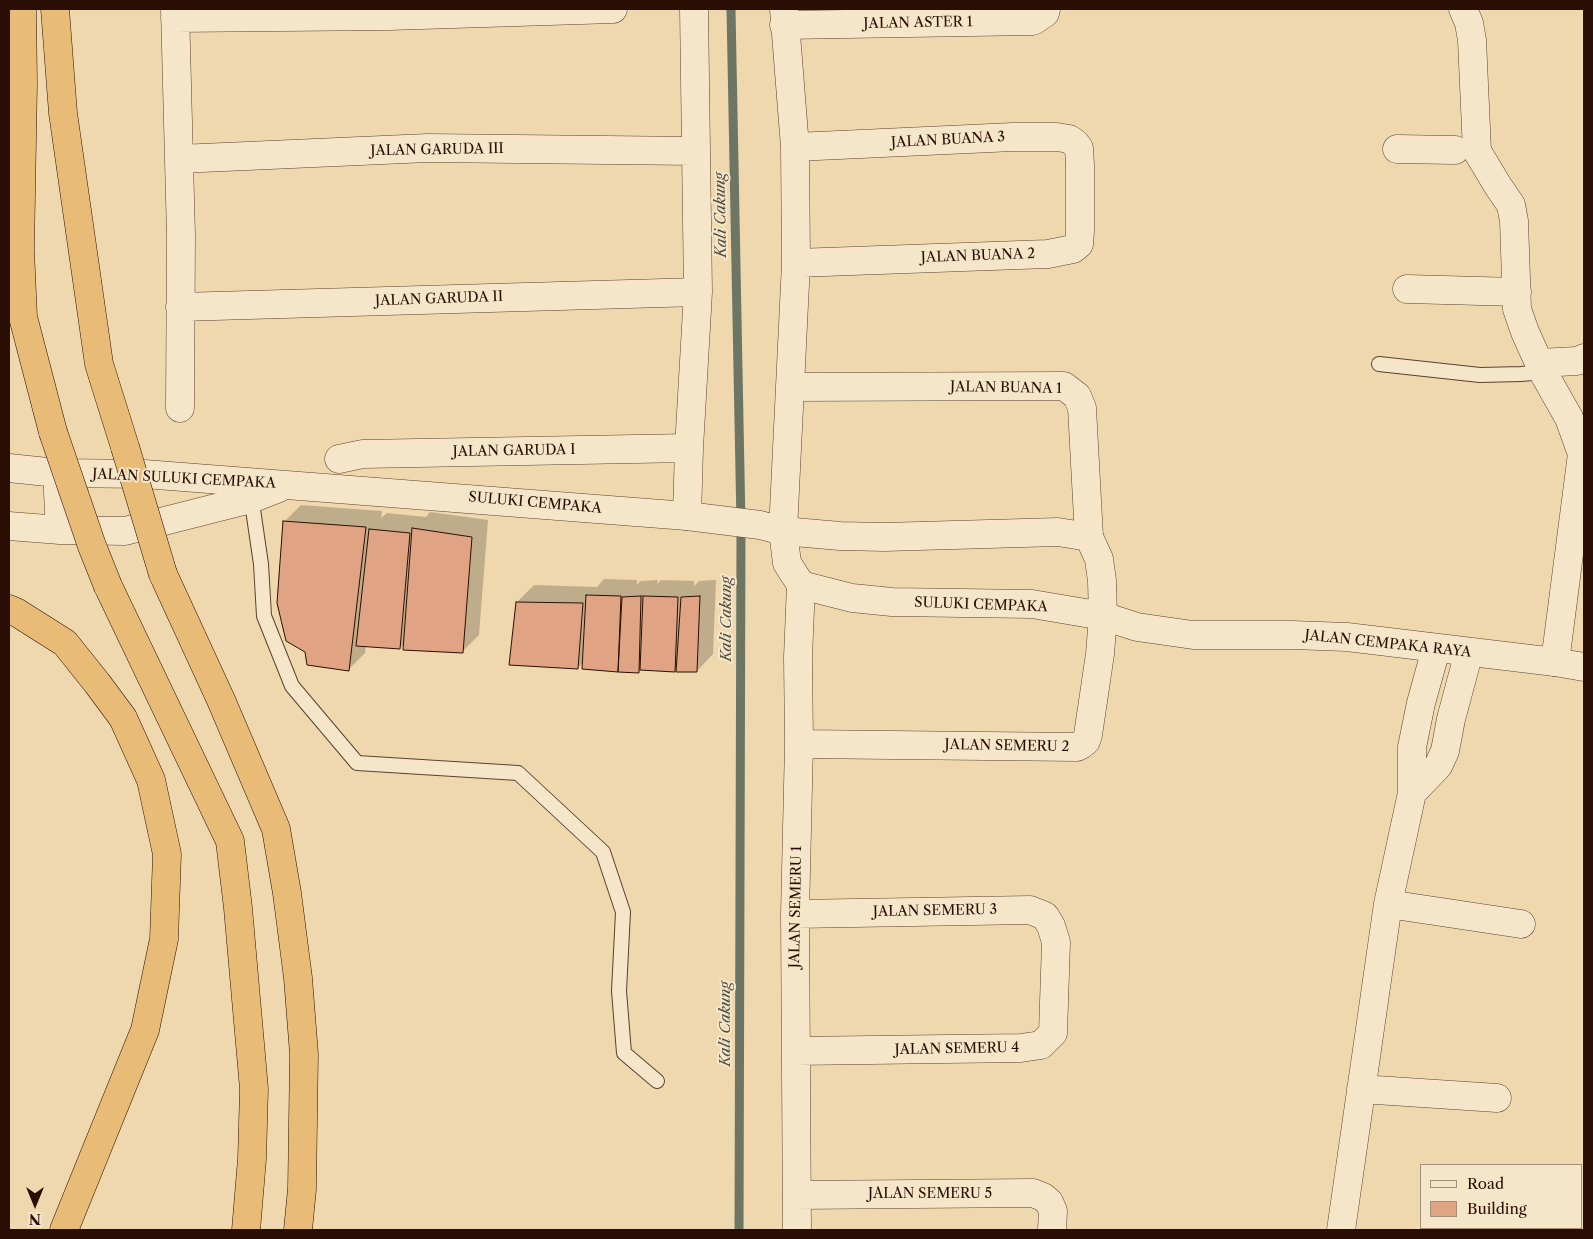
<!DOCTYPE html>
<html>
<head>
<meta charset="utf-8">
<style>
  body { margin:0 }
  #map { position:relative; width:1593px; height:1239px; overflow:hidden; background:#efd8ae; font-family:"Libre Caslon Text",serif }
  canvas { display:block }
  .frame { position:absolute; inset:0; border:10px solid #2a0e03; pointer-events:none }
  .legend { position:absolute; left:1420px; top:1164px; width:162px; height:65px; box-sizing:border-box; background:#f5e6ca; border:1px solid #a4907a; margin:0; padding:6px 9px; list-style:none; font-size:15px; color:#2a0e03 }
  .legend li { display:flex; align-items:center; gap:10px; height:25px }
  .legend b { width:25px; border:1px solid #a4907a }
  .north { position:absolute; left:10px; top:1179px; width:50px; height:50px; -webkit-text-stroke:4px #f5e6ca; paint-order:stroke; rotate:180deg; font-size:14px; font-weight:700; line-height:20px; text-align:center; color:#2a0e03 }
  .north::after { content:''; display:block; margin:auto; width:18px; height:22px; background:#2a0e03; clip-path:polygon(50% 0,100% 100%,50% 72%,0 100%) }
</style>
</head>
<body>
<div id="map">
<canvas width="1593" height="1239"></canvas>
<div class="frame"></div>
<ul class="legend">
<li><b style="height:6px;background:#f5e6ca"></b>Road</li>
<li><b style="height:14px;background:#e0a383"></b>Building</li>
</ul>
<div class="north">N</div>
</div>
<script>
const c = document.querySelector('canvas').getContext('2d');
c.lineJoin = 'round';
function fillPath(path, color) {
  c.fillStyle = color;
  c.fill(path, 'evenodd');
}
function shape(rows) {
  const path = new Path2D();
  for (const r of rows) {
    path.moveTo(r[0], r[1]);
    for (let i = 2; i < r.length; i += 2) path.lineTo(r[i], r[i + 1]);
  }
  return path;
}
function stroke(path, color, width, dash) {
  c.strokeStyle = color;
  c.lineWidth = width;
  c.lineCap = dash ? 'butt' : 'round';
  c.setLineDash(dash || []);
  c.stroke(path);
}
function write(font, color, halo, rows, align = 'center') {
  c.font = font + ' "Libre Caslon Text",serif';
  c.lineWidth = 4;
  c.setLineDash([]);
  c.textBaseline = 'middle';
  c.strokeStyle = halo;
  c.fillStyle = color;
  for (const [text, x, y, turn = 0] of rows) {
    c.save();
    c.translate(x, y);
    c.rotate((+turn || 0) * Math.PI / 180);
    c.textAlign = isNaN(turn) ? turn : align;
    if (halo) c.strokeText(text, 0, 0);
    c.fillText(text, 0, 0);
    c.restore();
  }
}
fillPath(shape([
  [301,505,382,511,381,518,387,513,426,517,430,512,488,520,479,635,462,652,405,643,400,648,366,645,365,653,348,670,284,522],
  [604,579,637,580,637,585,640,581,658,580,657,584,661,580,694,581,694,586,699,581,716,580,713,654,697,671,678,667,674,671,641,669,638,671,583,668,584,661,578,668,517,602,534,585,597,587]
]), '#0003');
stroke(shape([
  [731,9,741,524,739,1230]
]), '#6d7665', 9);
const building = shape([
  [283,521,366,527,349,671,307,665,305,652,286,641,277,603,283,521],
  [412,528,472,537,463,653,403,650,412,528],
  [369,529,410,533,400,649,356,646,369,529],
  [586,595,621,596,618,672,582,669,586,595],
  [641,596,639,673,618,672,622,597,641,596],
  [643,596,678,597,675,672,640,670,643,596],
  [700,596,697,672,676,672,681,597,700,596],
  [516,602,583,603,578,669,509,665,516,602]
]);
fillPath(building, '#e0a383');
stroke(building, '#2a0e03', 1);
const service = shape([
  [1379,364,1480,375,1521,374,1543,372],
  [251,496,261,564,264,616,292,686,357,763,518,773,603,852,623,912,619,991,624,1053,657,1081]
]);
const minor = shape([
  [175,9,181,236,180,408],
  [1463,9,1469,23,1472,40,1477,151,1498,186,1511,205,1514,221,1517,309,1525,332,1543,372,1569,418,1582,454,1555,662],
  [175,18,389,16,613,9],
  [784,25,1033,21,1045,13,1046,9],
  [795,147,1013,137,1057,137,1069,139,1075,143,1079,148,1080,165,1080,231,1079,244,1073,249,1048,254,796,263],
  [1397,149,1455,150],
  [179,159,428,148,695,151],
  [1407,289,1517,292],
  [180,307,698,292],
  [1539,363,1577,361,1584,358],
  [791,387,1064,386,1077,396,1082,408,1089,537],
  [339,459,363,454,689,448],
  [687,516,689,448,698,292,694,9],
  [783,531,796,263,795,147,784,9],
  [799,744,1077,747,1081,745,1086,741,1088,735,1100,654,1103,616],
  [1412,793,1438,766,1445,751,1451,719,1469,652],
  [1388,904,1521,924],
  [795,914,1030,910,1045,916,1051,926,1056,942,1053,1033,1041,1045,1021,1048,796,1051],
  [1361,1089,1497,1098],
  [798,1195,1033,1193,1043,1197,1049,1202,1053,1211,1052,1230],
  [797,1230,795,914,799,744,798,657,801,585],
  [1341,1230,1388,904,1412,793,1412,747,1421,703,1436,649]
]);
const tertiary = shape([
  [9,468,57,473,144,474,687,516,760,525,783,531,840,536,884,537,1058,532,1089,537,1099,559,1102,581,1103,616],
  [57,473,60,530],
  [9,526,60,530,125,531,251,499,279,488],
  [783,531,787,563,801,585,852,598,892,602,1032,604,1103,616,1137,627,1193,635,1292,635,1347,637,1555,662,1584,667]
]);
const motorway = shape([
  [22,9,23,84,20,250,23,317,53,432],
  [55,9,63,113,99,364,125,447],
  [163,574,221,700,276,829,287,893,298,978,304,1054,302,1189,298,1230],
  [108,586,230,841,238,908,254,1089,252,1159,246,1230],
  [9,609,16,612,65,643,97,683,123,718,151,780,167,854,164,939,145,1030,64,1230]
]);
stroke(service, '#5b402e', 16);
stroke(minor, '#5b402e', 29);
stroke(tertiary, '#5b402e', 29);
stroke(motorway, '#2a0e03', 29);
stroke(service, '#f5e6ca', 14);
stroke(minor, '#f5e6ca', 28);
stroke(tertiary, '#f5e6ca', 28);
stroke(motorway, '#e8bc77', 28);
const motorwayBridge = shape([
  [53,432,92,546,108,586],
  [125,447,163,574]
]);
stroke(motorwayBridge, '#2a0e03', 29, []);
stroke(motorwayBridge, '#e8bc77', 28);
write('14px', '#2a0e03', '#f5e6ca', [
  ["JALAN ASTER 1",918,23,-1],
  ["JALAN BUANA 3",948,140,-3],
  ["JALAN GARUDA III",437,150,-1],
  ["JALAN BUANA 2",978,256,-2],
  ["JALAN GARUDA II",439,299,-2],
  ["JALAN BUANA 1",1006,388,1],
  ["JALAN GARUDA I",514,451,-1],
  ["JALAN SULUKI CEMPAKA",184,479,3],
  ["SULUKI CEMPAKA",535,503,5],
  ["SULUKI CEMPAKA",981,605,2],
  ["JALAN CEMPAKA RAYA",1388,644,6],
  ["JALAN SEMERU 2",1007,746,1],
  ["JALAN SEMERU 1",796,907,-89],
  ["JALAN SEMERU 3",935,911,-1],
  ["JALAN SEMERU 4",957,1049,-1],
  ["JALAN SEMERU 5",930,1194]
]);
write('italic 15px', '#514b3c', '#f5e6ca', [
  ["Kali Cakung",721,215,-91],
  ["Kali Cakung",727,619,-90],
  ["Kali Cakung",726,1024,-90]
]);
</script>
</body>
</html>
